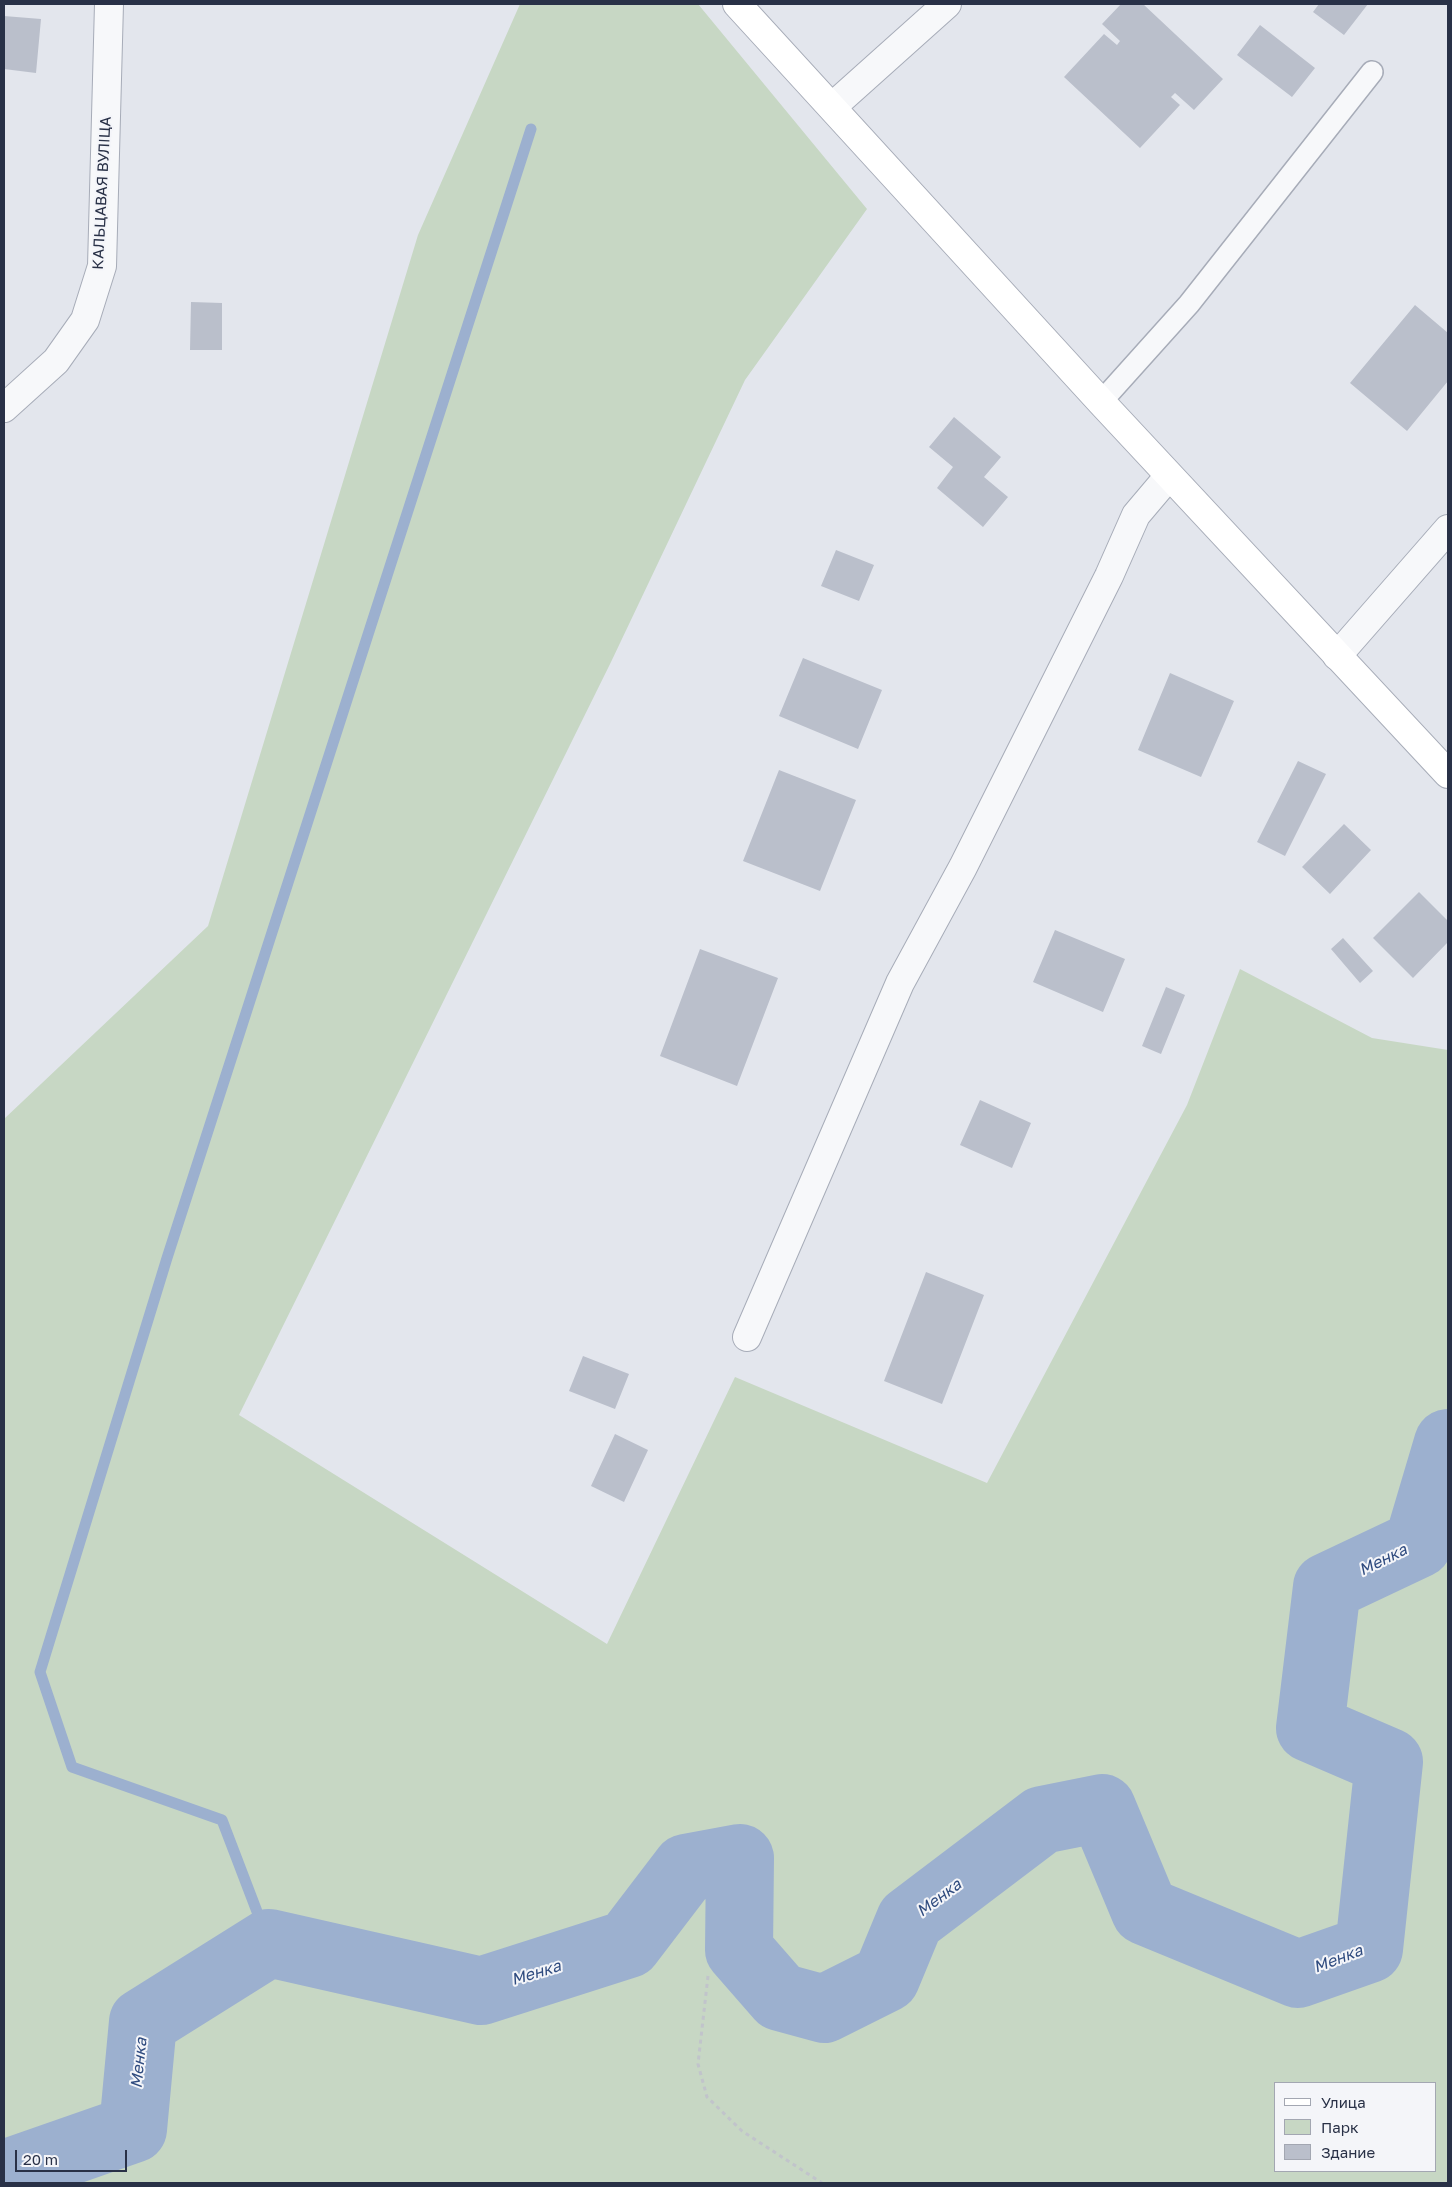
<!DOCTYPE html>
<html>
<head>
<meta charset="utf-8">
<style>
  body { margin:0 }
  #map { position:relative; width:1452px; height:2187px; overflow:hidden; background:#e3e6ed; font-family:"Golos Text",sans-serif }
  canvas { display:block }
  .frame { position:absolute; inset:0; border:5px solid #293147; pointer-events:none }
  .legend { position:absolute; left:1274px; top:2082px; width:162px; height:90px; box-sizing:border-box; background:#f4f5f9; border:1px solid #a3a7b2; margin:0; padding:6px 9px; list-style:none; font-size:15px; color:#293147 }
  .legend li { display:flex; align-items:center; gap:10px; height:25px }
  .legend b { width:25px; border:1px solid #a3a7b2 }
  .scale { position:absolute; left:15px; top:2150px; width:112px; height:22px; box-sizing:border-box; border:2px solid #293147; border-top:0; padding-left:6px; font-size:15px; line-height:18px; white-space:nowrap; color:#293147; -webkit-text-stroke:4px #f4f5f9; paint-order:stroke }
</style>
</head>
<body>
<div id="map">
<canvas width="1452" height="2187"></canvas>
<div class="frame"></div>
<ul class="legend">
<li><b style="height:6px;background:#fff"></b>Улица</li>
<li><b style="height:14px;background:#c7d7c4"></b>Парк</li>
<li><b style="height:14px;background:#babfcb"></b>Здание</li>
</ul>
<div class="scale">20 m</div>
</div>
<script>
const c = document.querySelector('canvas').getContext('2d');
c.lineJoin = 'round';
function fillPath(path, color) {
  c.fillStyle = color;
  c.fill(path, 'evenodd');
}
function shape(rows) {
  const path = new Path2D();
  for (const r of rows) {
    path.moveTo(r[0], r[1]);
    for (let i = 2; i < r.length; i += 2) path.lineTo(r[i], r[i + 1]);
  }
  return path;
}
function stroke(path, color, width, dash) {
  c.strokeStyle = color;
  c.lineWidth = width;
  c.lineCap = dash ? 'butt' : 'round';
  c.setLineDash(dash || []);
  c.stroke(path);
}
function write(font, color, halo, rows, align = 'center') {
  c.font = font + ' "Golos Text",sans-serif';
  c.lineWidth = 4;
  c.setLineDash([]);
  c.textBaseline = 'middle';
  c.strokeStyle = halo;
  c.fillStyle = color;
  for (const [text, x, y, turn = 0] of rows) {
    c.save();
    c.translate(x, y);
    c.rotate((+turn || 0) * Math.PI / 180);
    c.textAlign = isNaN(turn) ? turn : align;
    if (halo) c.strokeText(text, 0, 0);
    c.fillText(text, 0, 0);
    c.restore();
  }
}
fillPath(shape([
  [520,4,698,4,867,209,745,380,611,662,239,1415,607,1644,735,1377,987,1483,1187,1105,1240,969,1372,1038,1448,1050,1448,2183,4,2183,4,1119,208,926,418,235],
  [1276,2083,1436,2083,1436,2171,1276,2171]
]), '#c7d7c4');
stroke(shape([
  [269,1943,222,1820,72,1767,40,1672,167,1258,531,129]
]), '#9cb0cf', 11);
stroke(shape([
  [4,2174,133,2129,143,2022,269,1943,481,1991,628,1944,686,1868,740,1858,739,1950,780,1997,824,2009,886,1978,910,1920,1042,1820,1102,1808,1145,1911,1298,1974,1369,1949,1389,1762,1310,1728,1327,1587,1418,1544,1448,1443]
]), '#9cb0cf', 68);
fillPath(shape([
  [1121,4,1143,4,1223,79,1194,110,1175,93,1171,97,1180,105,1140,148,1064,77,1104,34,1117,45,1120,41,1102,24],
  [1319,4,1368,4,1344,35,1313,12],
  [4,16,41,19,36,73,4,69],
  [1260,25,1315,68,1292,97,1237,55],
  [191,302,222,303,222,350,190,350],
  [1415,305,1448,333,1448,381,1407,431,1350,383],
  [954,417,1001,457,984,477,1008,497,983,527,937,488,953,467,929,447],
  [836,550,874,565,859,601,821,586],
  [803,658,882,690,858,749,779,716],
  [1170,673,1234,701,1201,777,1138,750],
  [1298,761,1326,774,1285,856,1257,842],
  [779,770,856,800,820,891,743,861],
  [1344,824,1371,850,1330,894,1302,867],
  [1419,892,1448,921,1448,942,1413,978,1373,938],
  [1055,930,1125,959,1103,1012,1033,982],
  [1343,938,1373,971,1360,983,1331,949],
  [700,949,778,978,737,1086,660,1056],
  [1166,987,1185,995,1161,1054,1142,1046],
  [980,1100,1031,1123,1012,1168,960,1145],
  [926,1272,984,1295,942,1404,884,1381],
  [583,1356,629,1374,615,1409,569,1391],
  [615,1434,648,1450,624,1502,591,1486]
]), '#babfcb');
const lane = shape([
  [1101,402,1189,304,1372,72]
]);
const street = shape([
  [832,107,947,4],
  [4,408,56,361,85,320,102,266,109,4],
  [1337,656,1448,529],
  [747,1337,900,983,963,867,1109,576,1136,515,1169,476]
]);
const secondary = shape([
  [737,4,1101,402,1448,774]
]);
stroke(lane, '#a7acb8', 24);
stroke(street, '#a7acb8', 30);
stroke(secondary, '#a7acb8', 30);
stroke(shape([
  [708,1976,698,2064,707,2097,742,2131,822,2183]
]), '#c1c4cb', 3, [4, 4]);
stroke(lane, '#f7f8fa', 21);
stroke(street, '#f7f8fa', 28);
stroke(secondary, '#fff', 28);
write('15px', '#293147', '#f4f5f9', [
  ["КАЛЬЦАВАЯ ВУЛІЦА",102,193,-87]
]);
write('italic 16px', '#2f4b7f', '#f4f5f9', [
  ["Менка",1383,1560,-26],
  ["Менка",939,1898,-37],
  ["Менка",1338,1959,-21],
  ["Менка",536,1973,-17],
  ["Менка",139,2063,-84]
]);
</script>
</body>
</html>
